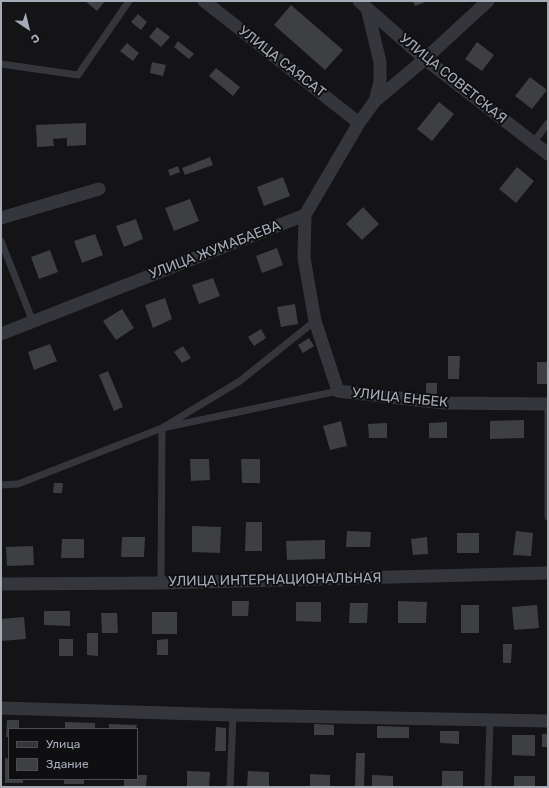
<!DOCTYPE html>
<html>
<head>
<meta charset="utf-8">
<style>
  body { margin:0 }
  #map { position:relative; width:549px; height:788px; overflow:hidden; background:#141416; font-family:Rubik,sans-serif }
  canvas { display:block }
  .frame { position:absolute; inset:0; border:2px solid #a5abb7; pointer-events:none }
  .legend { position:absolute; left:8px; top:728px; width:130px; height:52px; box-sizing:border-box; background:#0f0f11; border:1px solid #4b4d53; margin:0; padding:5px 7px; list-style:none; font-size:12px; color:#a5abb7 }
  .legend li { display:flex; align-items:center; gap:8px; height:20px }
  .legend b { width:20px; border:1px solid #4b4d53 }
  .north { position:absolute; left:8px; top:8px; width:40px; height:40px; -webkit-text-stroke:3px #0f0f11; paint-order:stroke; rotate:145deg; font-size:11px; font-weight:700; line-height:16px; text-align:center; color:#a5abb7 }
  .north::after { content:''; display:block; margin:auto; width:14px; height:18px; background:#a5abb7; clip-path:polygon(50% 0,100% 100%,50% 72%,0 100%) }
</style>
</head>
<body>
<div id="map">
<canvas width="549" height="788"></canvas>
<div class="frame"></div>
<ul class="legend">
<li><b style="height:5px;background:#35363b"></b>Улица</li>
<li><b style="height:11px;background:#3e3f43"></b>Здание</li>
</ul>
<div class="north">С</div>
</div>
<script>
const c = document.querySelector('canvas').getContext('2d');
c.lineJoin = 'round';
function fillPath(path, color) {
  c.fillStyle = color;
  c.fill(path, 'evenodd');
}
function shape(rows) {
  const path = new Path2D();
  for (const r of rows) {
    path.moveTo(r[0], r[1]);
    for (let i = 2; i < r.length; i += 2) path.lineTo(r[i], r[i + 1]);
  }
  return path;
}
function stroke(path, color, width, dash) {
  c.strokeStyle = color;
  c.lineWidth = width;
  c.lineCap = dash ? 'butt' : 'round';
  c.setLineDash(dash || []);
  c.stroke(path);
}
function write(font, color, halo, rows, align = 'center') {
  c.font = font + ' Rubik,sans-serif';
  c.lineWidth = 4;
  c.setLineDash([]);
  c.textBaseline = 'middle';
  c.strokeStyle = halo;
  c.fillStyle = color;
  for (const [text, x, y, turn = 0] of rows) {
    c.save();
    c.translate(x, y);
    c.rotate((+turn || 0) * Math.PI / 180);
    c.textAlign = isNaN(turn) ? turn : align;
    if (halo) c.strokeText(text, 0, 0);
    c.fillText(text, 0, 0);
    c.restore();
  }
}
fillPath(shape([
  [85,1,105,1,97,11],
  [413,1,428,1,415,6],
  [291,5,343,50,325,70,274,25],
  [138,14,147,22,141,30,131,22],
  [157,27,170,37,161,47,149,37],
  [178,41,194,54,189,59,174,47],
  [477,42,494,55,482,71,465,59],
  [127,43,139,53,133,61,120,51],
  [152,62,166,65,163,76,150,73],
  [216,68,240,87,233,96,209,76],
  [530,77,547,90,532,109,515,96],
  [439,102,454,114,432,141,417,129],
  [86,123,86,145,67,146,67,138,53,139,54,146,37,147,36,125],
  [210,157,213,165,185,175,182,168],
  [178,166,180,172,170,176,168,170],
  [517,167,534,181,516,203,499,189],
  [283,177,290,196,264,206,257,187],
  [190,199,199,221,174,231,165,208],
  [363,207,379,224,362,240,346,224],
  [136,219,143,239,124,247,116,226],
  [95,234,103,255,82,263,74,241],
  [277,248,283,265,262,273,256,256],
  [50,250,58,272,39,279,31,257],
  [213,278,220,296,199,304,192,285],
  [165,298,172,319,153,328,145,305],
  [295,304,298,324,281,327,277,307],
  [122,309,134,328,116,340,103,321],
  [261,329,266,338,254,346,248,337],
  [309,338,314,346,303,353,298,345],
  [50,344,57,361,34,370,28,352],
  [183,346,191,358,182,363,174,352],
  [448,356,460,356,459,379,448,379],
  [537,362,548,362,548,384,537,384],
  [108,371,123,407,114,411,99,375],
  [426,383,437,383,437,394,426,394],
  [524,420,524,438,490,439,490,421],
  [341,421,347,446,330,450,323,426],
  [447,422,447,438,429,438,429,423],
  [387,423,387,438,369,438,368,424],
  [190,459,209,459,210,480,191,481],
  [241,459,260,459,260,483,242,483],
  [54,483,63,483,62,493,53,493],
  [246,522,262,522,262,551,245,551],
  [192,526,221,527,220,553,192,552],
  [347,531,371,532,370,547,346,547],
  [516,531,533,533,531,556,513,555],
  [457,533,479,533,479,553,457,553],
  [122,537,145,537,144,557,121,557],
  [427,537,428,554,413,555,411,539],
  [62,539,84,539,84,558,61,558],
  [325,540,325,559,287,560,286,541],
  [33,546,34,565,7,566,6,547],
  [232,601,249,601,248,616,232,616],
  [398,601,427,602,426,623,398,623],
  [296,602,321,602,321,622,296,621],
  [350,603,368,603,367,623,349,623],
  [461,605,479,605,479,633,461,633],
  [537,605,539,628,514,630,512,607],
  [44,611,70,611,70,626,44,625],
  [152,612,177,612,177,634,152,634],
  [101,613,117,613,118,633,102,633],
  [24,617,26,639,1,641,1,619],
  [87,633,98,633,98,656,87,655],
  [59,639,73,639,73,656,59,656],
  [168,639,168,655,157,655,157,640],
  [503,644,512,644,511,663,503,663],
  [7,720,19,720,19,729,9,729,9,737,6,737],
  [65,722,95,723,95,729,65,729],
  [109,724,137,725,136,729,109,729],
  [314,724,334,725,334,735,314,735],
  [377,726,409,727,409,738,377,738],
  [216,727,226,728,226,751,215,751],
  [440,731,459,731,459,744,440,743],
  [542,734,548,734,548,747,542,747],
  [512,735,535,735,535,756,512,755],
  [356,753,365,753,364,787,355,787],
  [5,758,9,759,9,779,23,779,23,783,5,783],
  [187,771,210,772,209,787,187,787],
  [248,771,269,772,269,787,247,787],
  [442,771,463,771,463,787,442,787],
  [310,774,330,775,330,787,310,787],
  [137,775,147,775,146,787,124,787,124,779,137,779],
  [372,775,393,776,393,787,372,787],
  [514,776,535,776,535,787,514,787],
  [64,779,84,779,84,784,64,784]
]), '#3e3f43');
stroke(shape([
  [1,64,78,75,129,1],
  [533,143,548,123],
  [1,241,33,322],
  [548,404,548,517],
  [1,485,18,484,162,428,338,391],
  [161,583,162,428,240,381,315,321],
  [230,787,233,715],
  [488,787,490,721]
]), '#35363b', 7);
stroke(shape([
  [204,1,359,123],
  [359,1,425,59,548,154],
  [367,8,380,62,380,82,375,101],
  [305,215,304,258,315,321,338,391,444,403,548,404],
  [1,218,99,189],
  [1,334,305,215,359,123,375,101,425,59,488,1],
  [1,584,161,583,548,573],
  [1,708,233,715,548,721]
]), '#35363b', 13);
write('14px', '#a5abb7', '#0f0f11', [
  ["УЛИЦА САЯСАТ",282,62,38],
  ["УЛИЦА СОВЕТСКАЯ",453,79,39],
  ["УЛИЦА ЖУМАБАЕВА",215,250,-21],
  ["УЛИЦА ЕНБЕК",400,398,6],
  ["УЛИЦА ИНТЕРНАЦИОНАЛЬНАЯ",275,580,-1]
]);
</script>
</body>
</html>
